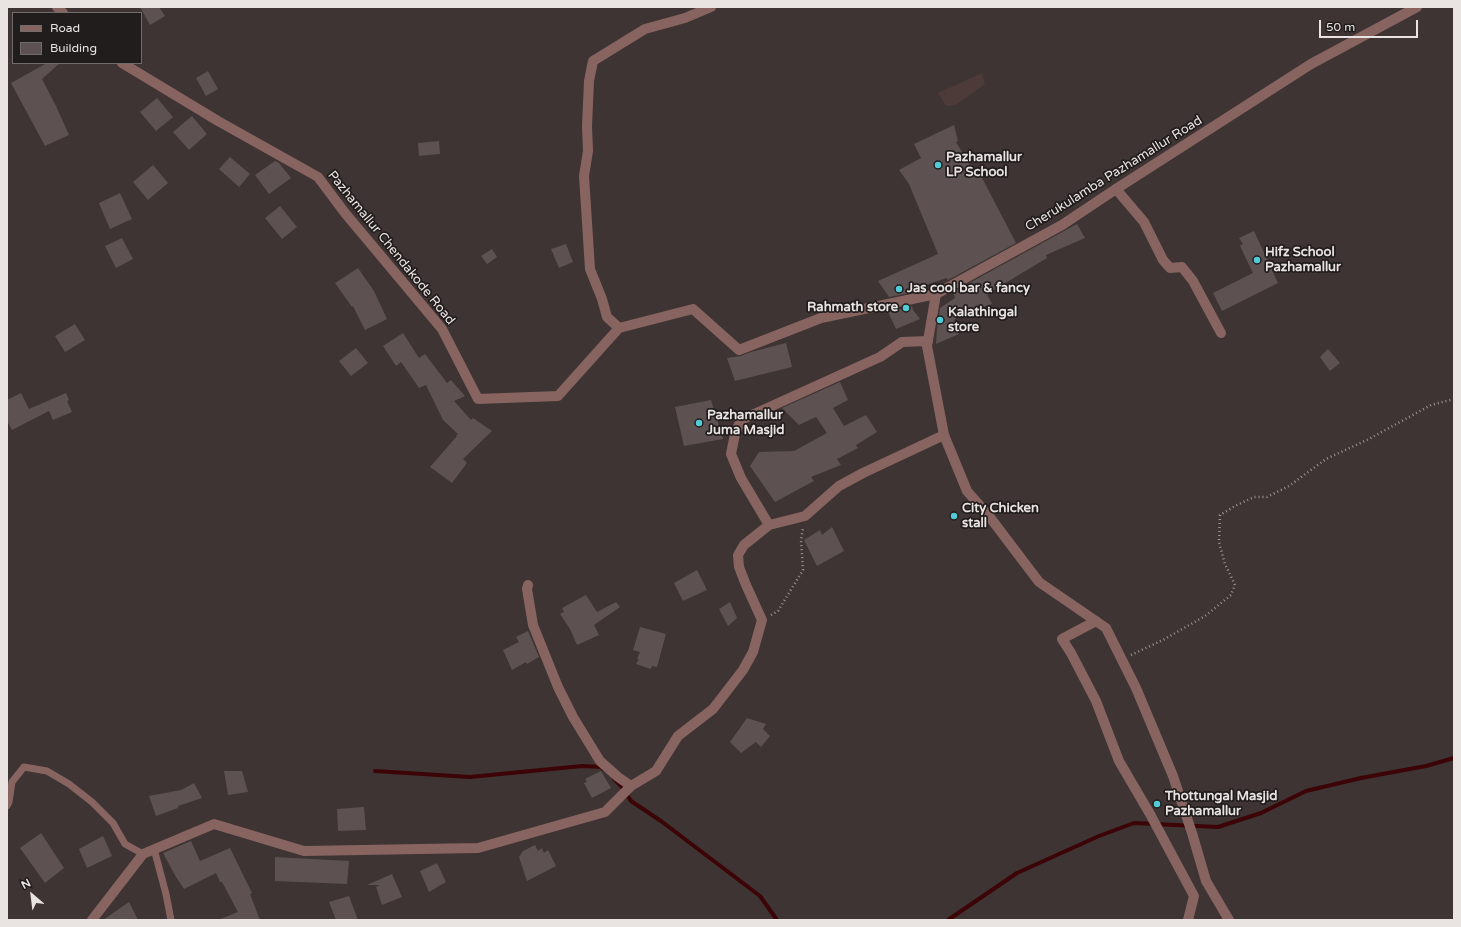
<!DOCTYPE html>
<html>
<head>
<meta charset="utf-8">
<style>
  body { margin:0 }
  #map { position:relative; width:1461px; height:927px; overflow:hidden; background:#3e3433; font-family:"Varela Round",sans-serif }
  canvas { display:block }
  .frame { position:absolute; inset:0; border:8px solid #e9e3e2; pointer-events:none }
  .legend { position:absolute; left:12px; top:12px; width:130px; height:52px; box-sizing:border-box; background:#211d1c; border:1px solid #716c6b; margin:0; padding:5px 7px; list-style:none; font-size:12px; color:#e9e3e2 }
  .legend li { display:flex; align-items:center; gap:8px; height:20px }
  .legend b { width:20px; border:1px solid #716c6b }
  .north { position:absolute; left:12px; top:875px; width:40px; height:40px; -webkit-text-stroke:3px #211d1c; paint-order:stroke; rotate:332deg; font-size:11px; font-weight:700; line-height:16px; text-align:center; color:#e9e3e2 }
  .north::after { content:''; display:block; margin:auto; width:14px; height:18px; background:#e9e3e2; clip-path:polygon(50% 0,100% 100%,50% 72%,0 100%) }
  .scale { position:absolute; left:1319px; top:20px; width:99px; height:18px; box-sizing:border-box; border:2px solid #e9e3e2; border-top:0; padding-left:5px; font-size:12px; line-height:14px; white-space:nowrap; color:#e9e3e2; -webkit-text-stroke:3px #211d1c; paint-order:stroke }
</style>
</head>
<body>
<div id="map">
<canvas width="1461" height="927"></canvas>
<div class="frame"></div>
<ul class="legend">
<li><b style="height:5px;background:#886461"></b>Road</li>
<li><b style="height:11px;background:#5d5251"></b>Building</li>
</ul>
<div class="north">N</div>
<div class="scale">50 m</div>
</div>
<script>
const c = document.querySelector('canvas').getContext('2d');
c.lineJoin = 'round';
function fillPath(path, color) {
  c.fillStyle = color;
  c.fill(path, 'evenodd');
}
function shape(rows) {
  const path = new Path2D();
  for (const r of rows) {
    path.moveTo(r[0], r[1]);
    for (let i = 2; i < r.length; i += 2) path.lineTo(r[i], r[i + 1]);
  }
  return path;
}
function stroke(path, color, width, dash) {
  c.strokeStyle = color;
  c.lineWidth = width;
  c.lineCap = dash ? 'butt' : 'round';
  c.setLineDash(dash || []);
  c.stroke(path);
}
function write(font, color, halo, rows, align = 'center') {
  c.font = font + ' "Varela Round",sans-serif';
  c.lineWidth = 3.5;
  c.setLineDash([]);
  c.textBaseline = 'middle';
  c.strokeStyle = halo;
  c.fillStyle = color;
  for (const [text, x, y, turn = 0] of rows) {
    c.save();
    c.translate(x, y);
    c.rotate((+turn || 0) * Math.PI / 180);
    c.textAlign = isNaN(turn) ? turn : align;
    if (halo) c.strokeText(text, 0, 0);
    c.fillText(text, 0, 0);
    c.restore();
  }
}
fillPath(shape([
  [982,73,985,84,956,105,946,106,938,93]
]), '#4d3b3a');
stroke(shape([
  [375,771,470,777,582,766,602,767,603,769],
  [614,779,621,786,631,801,661,821,760,896,777,920],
  [948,920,1017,873,1099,836,1134,823,1218,827,1261,813,1306,791,1361,778,1426,766,1454,758]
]), '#3c0407', 4);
fillPath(shape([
  [140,7,159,7,165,16,150,25],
  [47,63,60,63,42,79,56,106,69,135,45,146,11,83],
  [208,71,218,89,206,96,196,78],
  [157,98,173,117,156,131,140,112],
  [192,116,207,134,189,150,173,132],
  [954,125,958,141,956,142,976,176,980,174,1016,243,948,280,947,278,910,290,910,293,889,297,878,281,938,254,909,184,899,170,921,158,914,144],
  [439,141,440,154,419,156,418,143],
  [230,157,250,174,239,187,219,169],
  [275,161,279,163,291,178,269,194,255,175],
  [153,165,168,183,148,200,133,182],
  [120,193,132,219,110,229,99,203],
  [280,206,297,227,282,239,265,218],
  [1077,224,1085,238,1046,255,1047,258,987,294,992,304,955,317,956,319,954,320,959,334,936,344,937,329,940,308,955,298,953,292],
  [1254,231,1278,283,1222,311,1213,293,1253,273,1240,246,1243,244,1239,238],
  [122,238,133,259,116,268,105,246],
  [566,244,573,262,559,268,551,249],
  [492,249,497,257,487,264,481,256],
  [358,268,374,291,387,319,365,330,353,306,352,307,335,283],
  [912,306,913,310,920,319,896,329,888,312],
  [75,324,85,340,65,352,55,336],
  [403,333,419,358,425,354,447,383,451,380,465,396,454,401,471,420,473,418,492,431,463,459,467,463,452,483,430,467,457,436,456,435,458,434,443,420,426,385,419,388,401,362,396,366,383,346],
  [786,343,792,367,735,381,727,358,741,356,751,352],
  [356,348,368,363,351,376,339,361],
  [1328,349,1340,363,1330,371,1320,357],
  [840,382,848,400,833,408,844,426,866,415,877,432,856,445,858,448,837,459,841,465,811,477,814,481,775,502,750,466,759,452,794,451,827,433,816,417,799,425,782,408],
  [21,393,29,409,66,393,69,400,67,401,72,412,53,420,49,411,12,430,7,421,7,400],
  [711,400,723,439,684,446,675,407],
  [832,527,844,551,817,566,804,540,820,530,822,535],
  [697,570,707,590,683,601,674,583],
  [586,595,597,612,616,602,620,607,594,625,599,635,577,645,570,629,560,614,564,612,562,608],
  [730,602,737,618,728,626,719,609],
  [640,627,666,634,657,667,652,666,651,669,636,664,639,659,637,659,640,652,633,650],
  [528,631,539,657,527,664,526,662,512,670,503,650,519,642,516,637],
  [747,718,766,724,763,729,770,736,761,747,756,742,741,753,730,742],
  [224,771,242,771,248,792,228,795],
  [601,771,611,788,592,798,584,783,587,782,585,779],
  [194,783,202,798,178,806,178,808,156,816,149,796,181,790],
  [364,807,366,830,338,831,337,809],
  [41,833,64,868,45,883,20,848],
  [103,836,112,856,87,868,79,849],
  [191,841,200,861,230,848,252,893,250,894,260,920,218,920,238,912,222,882,220,882,216,873,184,889,176,877,163,853],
  [535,845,538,851,542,848,544,853,548,850,556,866,527,881,519,857,523,851],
  [275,857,349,861,347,884,275,881],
  [437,863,446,882,429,892,420,871],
  [392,874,402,897,382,905,376,887,380,885,367,885],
  [349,896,358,920,336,920,329,902],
  [129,902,138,920,103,920]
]), '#5d5251');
stroke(shape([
  [771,615,778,611,803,570,801,540,803,528],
  [1131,655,1163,640,1205,616,1231,595,1235,585,1225,564,1219,542,1220,515,1235,506,1254,497,1267,497,1289,486,1326,459,1369,439,1431,405,1454,399]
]), '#9c9493', 2.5, [1, 3]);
stroke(shape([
  [7,806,9,802,12,782,24,767,47,771,69,784,92,802,113,823,125,844,143,854],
  [154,849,166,894,171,920]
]), '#886461', 7);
stroke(shape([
  [57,7,63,13],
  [122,63,218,121,318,177,345,213,442,329,478,399,558,396,619,328,693,309,739,350,821,318,936,294],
  [1116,189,1144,222,1163,260,1170,268,1182,267,1193,281,1221,333],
  [619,328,607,317,602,299,590,269,584,176,588,151,587,126,589,81,593,61,645,29,685,18,711,7],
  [769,525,741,478,731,454,735,434,741,420,880,357,902,342,928,341],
  [528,585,527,589,533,625,558,687,573,717,600,761,618,777,631,786],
  [1096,621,1062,639,1071,653,1096,701,1119,761,1150,814,1194,896,1188,920],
  [92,920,143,854,214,824,304,851,478,848,605,812,631,786,656,771,678,736,713,709,743,670,753,652,762,620,746,585,739,567,738,555,744,545,769,525,805,516,839,486,863,473,944,435]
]), '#886461', 10);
stroke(shape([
  [1229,920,1206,881,1192,833,1173,776,1136,688,1106,628,1039,582,989,516,967,491,944,435,927,346,936,294,1062,225,1116,189,1311,64,1417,7]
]), '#886461', 10);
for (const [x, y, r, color] of [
  [938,165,4,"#52cbd7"],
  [1257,260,4,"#52cbd7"],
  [899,289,4,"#52cbd7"],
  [906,308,4,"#52cbd7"],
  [940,320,4,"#52cbd7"],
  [699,423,4,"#52cbd7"],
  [954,516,4,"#52cbd7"],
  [1157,804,4,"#52cbd7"]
]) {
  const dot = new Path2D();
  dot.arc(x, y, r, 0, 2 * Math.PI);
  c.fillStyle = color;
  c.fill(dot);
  stroke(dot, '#211d1c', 1.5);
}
write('bold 13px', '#e9e3e2', '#211d1c', [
  ["Pazhamallur",946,158],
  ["LP School",946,173],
  ["Hifz School",1265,253],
  ["Pazhamallur",1265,268],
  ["Jas cool bar & fancy",907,289],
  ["Rahmath store",898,308,"right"],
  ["Kalathingal",948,313],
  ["store",948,328],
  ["Pazhamallur",707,416],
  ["Juma Masjid",707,431],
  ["City Chicken",962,509],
  ["stall",962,524],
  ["Thottungal Masjid",1165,797],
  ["Pazhamallur",1165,812]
], 'left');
write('13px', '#e9e3e2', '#211d1c', [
  ["Cherukulamba Pazhamallur Road",1114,174,-32],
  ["Pazhamallur Chendakode Road",391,248,51]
]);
</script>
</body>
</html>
